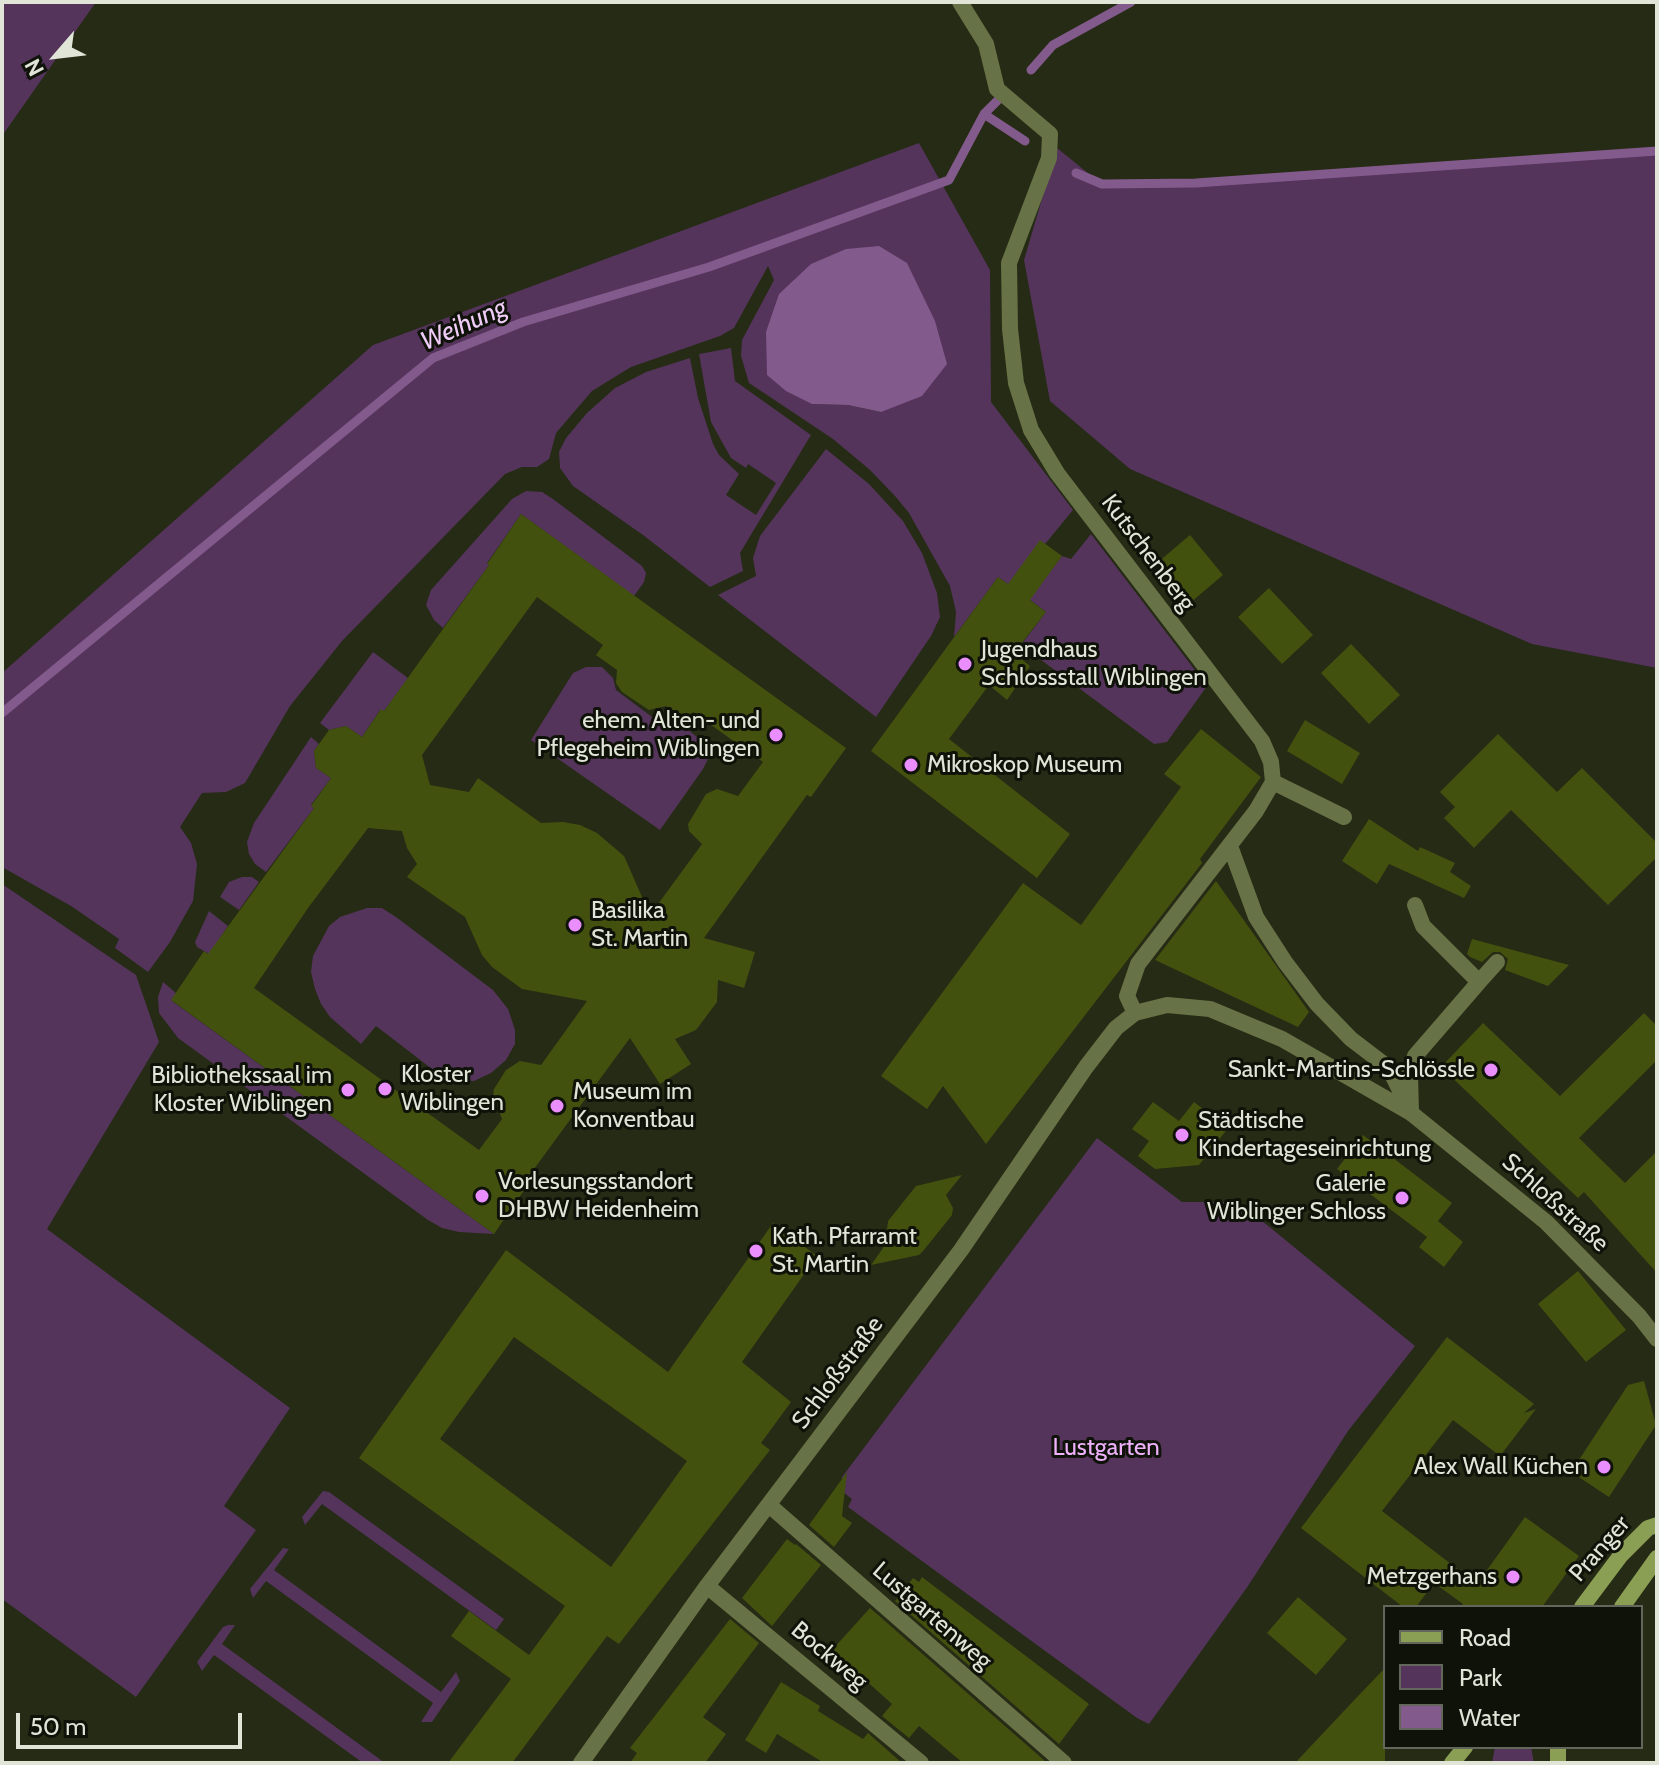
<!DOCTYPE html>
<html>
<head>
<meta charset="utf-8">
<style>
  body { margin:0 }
  #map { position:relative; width:1659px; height:1765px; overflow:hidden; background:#252b14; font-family:Cabin,sans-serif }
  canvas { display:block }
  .frame { position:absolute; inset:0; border:4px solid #e1e5d7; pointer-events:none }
  .legend { position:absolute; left:1383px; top:1605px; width:260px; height:144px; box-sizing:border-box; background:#0f1208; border:2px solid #63665b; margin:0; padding:10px 14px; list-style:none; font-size:24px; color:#e1e5d7 }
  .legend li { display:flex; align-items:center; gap:16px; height:40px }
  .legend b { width:40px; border:2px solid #63665b }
  .north { position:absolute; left:16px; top:16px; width:80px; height:80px; -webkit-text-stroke:6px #0f1208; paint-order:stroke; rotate:242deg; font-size:22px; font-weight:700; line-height:32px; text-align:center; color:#e1e5d7 }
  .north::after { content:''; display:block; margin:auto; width:28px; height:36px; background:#e1e5d7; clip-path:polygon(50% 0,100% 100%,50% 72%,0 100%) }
  .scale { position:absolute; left:16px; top:1713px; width:226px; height:36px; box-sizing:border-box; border:4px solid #e1e5d7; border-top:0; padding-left:10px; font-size:24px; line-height:28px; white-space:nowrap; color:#e1e5d7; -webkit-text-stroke:6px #0f1208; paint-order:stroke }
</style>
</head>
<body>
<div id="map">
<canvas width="1659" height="1765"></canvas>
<div class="frame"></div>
<ul class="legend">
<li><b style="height:10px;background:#8a9e54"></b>Road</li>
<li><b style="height:22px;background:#54345b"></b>Park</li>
<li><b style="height:22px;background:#835a8c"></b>Water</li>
</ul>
<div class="north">N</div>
<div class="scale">50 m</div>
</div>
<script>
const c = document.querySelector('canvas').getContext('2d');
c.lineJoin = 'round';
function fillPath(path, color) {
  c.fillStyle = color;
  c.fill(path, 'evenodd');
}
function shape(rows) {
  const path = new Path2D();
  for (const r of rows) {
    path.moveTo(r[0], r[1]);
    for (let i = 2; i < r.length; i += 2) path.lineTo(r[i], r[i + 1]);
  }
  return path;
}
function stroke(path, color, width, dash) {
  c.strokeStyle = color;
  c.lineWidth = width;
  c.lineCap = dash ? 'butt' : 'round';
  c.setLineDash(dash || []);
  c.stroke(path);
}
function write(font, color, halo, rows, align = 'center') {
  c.font = font + ' Cabin,sans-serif';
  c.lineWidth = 6;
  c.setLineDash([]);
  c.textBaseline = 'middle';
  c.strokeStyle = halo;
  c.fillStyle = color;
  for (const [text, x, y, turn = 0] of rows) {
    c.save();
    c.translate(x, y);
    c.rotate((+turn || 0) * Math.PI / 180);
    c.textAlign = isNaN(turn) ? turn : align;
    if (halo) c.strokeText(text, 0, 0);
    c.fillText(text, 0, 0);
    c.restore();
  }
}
fillPath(shape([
  [2,2,96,2,2,136],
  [919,143,990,270,991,402,1073,510,1045,544,1018,591,998,577,954,637,956,612,950,586,909,513,895,496,870,470,833,439,749,383,741,356,742,340,774,280,768,266,734,328,720,336,631,367,592,391,556,433,549,459,537,467,522,467,505,474,342,641,290,706,245,783,226,792,202,793,180,827,191,843,197,864,193,901,170,942,148,972,115,948,119,939,71,906,2,867,2,673,373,345],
  [907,263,881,412,848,405,812,404],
  [1057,148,1099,182,1196,183,1657,152,1657,668,1532,644,1130,469,1050,401,1024,260],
  [731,348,735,381,811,435,740,553,743,571,710,587,643,535,573,486,560,468,559,452,566,438,587,413,615,388,646,372,690,358,698,398,713,444,719,455,739,474,726,495,756,515,776,483,748,464,746,468,731,458,711,422,699,354],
  [826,449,869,484,903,521,922,553,937,593,940,617,931,636,876,717,718,595,756,576,753,558,760,536],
  [526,491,542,492,553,499,642,566,646,573,644,582,634,596,521,514,487,563,489,565,443,628,434,620,426,605,431,590,512,499],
  [1091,534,1207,686,1167,742,1154,744,1021,645,1046,612,1029,599,1062,556,1071,559],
  [373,652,408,678,384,711,380,710,362,737,346,726,329,730,320,723],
  [586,667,602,667,613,678,616,690,664,726,680,723,708,746,709,757,703,769,660,830,531,740,573,673],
  [311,737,319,744,314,751,316,768,331,778,311,805,314,808,266,872,255,864,249,854,247,842,254,823],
  [242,877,252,877,259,882,239,910,220,897,229,882],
  [2,884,136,975,159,1042,47,1229,290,1408,224,1506,256,1530,136,1697,2,1599],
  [367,908,382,908,396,917,493,990,508,1009,515,1030,515,1044,506,1060,491,1073,474,1081,454,1080,432,1069,376,1026,361,1044,330,1017,321,1004,315,989,311,972,313,956,329,926,340,917],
  [209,911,228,926,209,954,197,947,195,942],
  [163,982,176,993,172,1001,494,1234,459,1232,442,1228,428,1220,178,1038,159,1013,158,997],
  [1097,1138,1182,1202,1239,1202,1415,1346,1348,1431,1248,1586,1149,1724,1137,1718,848,1507,852,1499,843,1492,842,1477],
  [323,1491,329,1492,504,1619,496,1630,322,1504,305,1525,302,1517],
  [283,1548,289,1549,274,1570,441,1692,456,1672,460,1681,432,1722,421,1722,433,1703,266,1581,253,1598,250,1589],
  [228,1625,235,1625,222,1644,385,1763,363,1763,214,1655,202,1671,197,1662,223,1627],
  [1495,1747,1531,1747,1534,1763,1492,1763]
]), '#54345b');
fillPath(shape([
  [879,246,907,263,935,321,947,364,922,396,881,412,848,405,812,404,786,391,767,375,766,332,779,294,811,264,846,249]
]), '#835a8c');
stroke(shape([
  [1031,70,1053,45,1131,2],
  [984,114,1025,141],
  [1076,173,1102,184,1196,183,1657,151],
  [2,713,433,358,523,322,709,267,949,180,984,114,998,100]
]), '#835a8c', 9);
fillPath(shape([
  [521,514,846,748,811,797,807,795,704,938,755,952,744,988,718,980,717,1002,696,1030,675,1039,691,1064,660,1084,630,1038,523,1184,527,1186,494,1234,171,1000,204,951,208,954,314,808,311,806,331,778,316,768,314,751,329,730,346,726,362,737,381,709,384,711,489,565,487,564],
  [537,597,603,645,596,655,617,670,616,683,622,692,649,710,666,706,687,721,693,712,763,762,738,796,717,789,706,794,688,824,689,831,702,844,650,915,624,856,597,833,580,825,563,822,541,823,478,778,469,792,430,785,422,755],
  [368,828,402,831,407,848,417,864,407,877,465,917,482,955,492,967,522,989,587,1001,541,1065,520,1061,506,1070,494,1089,493,1096,502,1119,479,1150,254,988,308,908],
  [1190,535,1223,575,1190,603,1157,563],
  [1040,540,1062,556,1030,600,1046,612,1014,653,1030,666,1007,700,989,685,949,739,1070,834,1037,878,871,751,998,577,1008,584],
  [1269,588,1313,635,1282,664,1238,617],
  [1351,644,1400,695,1369,724,1321,673],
  [1305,720,1360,753,1342,784,1287,751],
  [1201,729,1261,777,1200,859,1202,863,986,1144,943,1086,927,1109,881,1076,1023,883,1081,925,1181,787,1164,774],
  [1498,734,1557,792,1582,768,1657,843,1657,857,1608,905,1511,810,1474,848,1444,818,1455,807,1440,792],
  [1369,819,1418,851,1420,847,1455,863,1450,872,1471,886,1464,898,1389,864,1377,884,1342,861],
  [1216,881,1309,1012,1298,1027,1155,960],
  [1472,939,1569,965,1548,986,1505,970,1508,959,1500,952,1493,952,1482,962,1470,957,1467,954],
  [1644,1013,1657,1026,1657,1060,1579,1138,1625,1183,1657,1151,1657,1273,1584,1192,1578,1198,1441,1067,1483,1023,1560,1096],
  [1153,1102,1179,1121,1194,1102,1228,1128,1199,1165,1155,1169,1138,1156,1149,1141,1132,1129],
  [1363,1135,1452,1203,1438,1221,1463,1242,1444,1267,1419,1247,1427,1237,1337,1169],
  [962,1175,946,1195,953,1208,952,1215,924,1250,919,1255,871,1265,890,1238,887,1230,888,1221,916,1186],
  [773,1223,817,1256,742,1362,791,1402,761,1443,770,1450,619,1644,607,1636,512,1763,448,1763,511,1679,451,1636,469,1611,529,1655,565,1606,359,1458,506,1250,668,1372],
  [514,1337,687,1461,611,1567,440,1439],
  [1578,1271,1626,1330,1586,1362,1538,1304],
  [1447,1337,1534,1404,1524,1413,1536,1409,1500,1456,1453,1420,1382,1511,1477,1584,1525,1517,1579,1556,1542,1607,1460,1607,1463,1604,1434,1583,1416,1607,1403,1607,1301,1528],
  [1644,1381,1656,1425,1609,1497,1571,1472,1628,1385],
  [847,1472,842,1516,852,1523,834,1547,809,1525],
  [787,1539,795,1545,796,1544,821,1565,772,1626,742,1598],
  [922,1577,1089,1704,1059,1744,895,1601,913,1578,919,1582],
  [1298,1597,1347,1639,1316,1675,1267,1633],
  [870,1608,1045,1761,1044,1763,963,1763,919,1726,909,1738,882,1716,892,1704,832,1650],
  [730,1619,759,1643,703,1717,726,1734,705,1763,630,1763,637,1753,630,1748],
  [1385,1668,1385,1763,1295,1763,1359,1695],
  [781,1682,820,1706,818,1711,863,1739,868,1733,902,1763,824,1763,777,1734,766,1753,745,1740]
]), '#43510f');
stroke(shape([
  [1273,782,1344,817],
  [1479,982,1497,962],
  [1411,1113,1410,1074,1415,1056,1479,982,1423,926,1415,905]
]), '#677346', 16);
stroke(shape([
  [960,2,986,44,997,89,1050,134,1049,158,1009,263,1010,329,1016,383,1031,430,1057,473,1262,741,1271,762,1273,782,1256,811,1138,964,1127,996,1135,1013],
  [1230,846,1256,917,1285,962,1317,1004,1351,1039,1389,1068,1411,1113],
  [769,1505,1064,1763],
  [707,1586,921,1763],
  [581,1763,707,1586,961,1250,1086,1067,1116,1028,1135,1013,1167,1005,1210,1009,1282,1039,1411,1113,1546,1222,1639,1316,1657,1339]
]), '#677346', 16);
stroke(shape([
  [1582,1607,1621,1555,1648,1528,1657,1525],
  [1622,1607,1657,1558],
  [1558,1747,1558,1763],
  [1452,1763,1465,1747]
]), '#8a9e54', 16);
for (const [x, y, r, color] of [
  [965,664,8,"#ea8dfd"],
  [776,735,8,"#ea8dfd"],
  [911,765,8,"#ea8dfd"],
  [575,925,8,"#ea8dfd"],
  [1491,1070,8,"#ea8dfd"],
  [385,1089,8,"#ea8dfd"],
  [348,1090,8,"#ea8dfd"],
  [557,1106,8,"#ea8dfd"],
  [1182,1135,8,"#ea8dfd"],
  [482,1196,8,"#ea8dfd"],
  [1402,1198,8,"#ea8dfd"],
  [756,1251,8,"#ea8dfd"],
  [1604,1467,8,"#ea8dfd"],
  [1513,1577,8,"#ea8dfd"]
]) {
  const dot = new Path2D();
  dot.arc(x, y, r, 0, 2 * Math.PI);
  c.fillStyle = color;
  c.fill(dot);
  stroke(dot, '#0f1208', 3);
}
write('24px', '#e1e5d7', '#0f1208', [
  ["Kutschenberg",1148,553,53],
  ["Schloßstraße",1555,1203,42],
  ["Schloßstraße",838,1373,-53],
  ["Pranger",1600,1549,-49],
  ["Lustgartenweg",932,1616,41],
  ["Bockweg",829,1656,40]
]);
write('24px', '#e1e5d7', '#0f1208', [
  ["Jugendhaus",981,650],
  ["Schlossstall Wiblingen",981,678],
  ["ehem. Alten- und",760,721,"right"],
  ["Pflegeheim Wiblingen",760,749,"right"],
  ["Mikroskop Museum",927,765],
  ["Basilika",591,911],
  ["St. Martin",591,939],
  ["Sankt-Martins-Schlössle",1475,1070,"right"],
  ["Kloster",401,1075],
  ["Wiblingen",401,1103],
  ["Bibliothekssaal im",332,1076,"right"],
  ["Kloster Wiblingen",332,1104,"right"],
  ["Museum im",573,1092],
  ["Konventbau",573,1120],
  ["Städtische",1198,1121],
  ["Kindertageseinrichtung",1198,1149],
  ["Vorlesungsstandort",498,1182],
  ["DHBW Heidenheim",498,1210],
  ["Galerie",1386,1184,"right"],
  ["Wiblinger Schloss",1386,1212,"right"],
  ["Kath. Pfarramt",772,1237],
  ["St. Martin",772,1265],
  ["Alex Wall Küchen",1588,1467,"right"],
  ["Metzgerhans",1497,1577,"right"]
], 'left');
write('24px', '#eeb1fb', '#0f1208', [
  ["Lustgarten",1106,1448]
]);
write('italic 26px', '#f0ccf8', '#0f1208', [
  ["Weihung",464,325,-24]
]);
</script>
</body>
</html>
